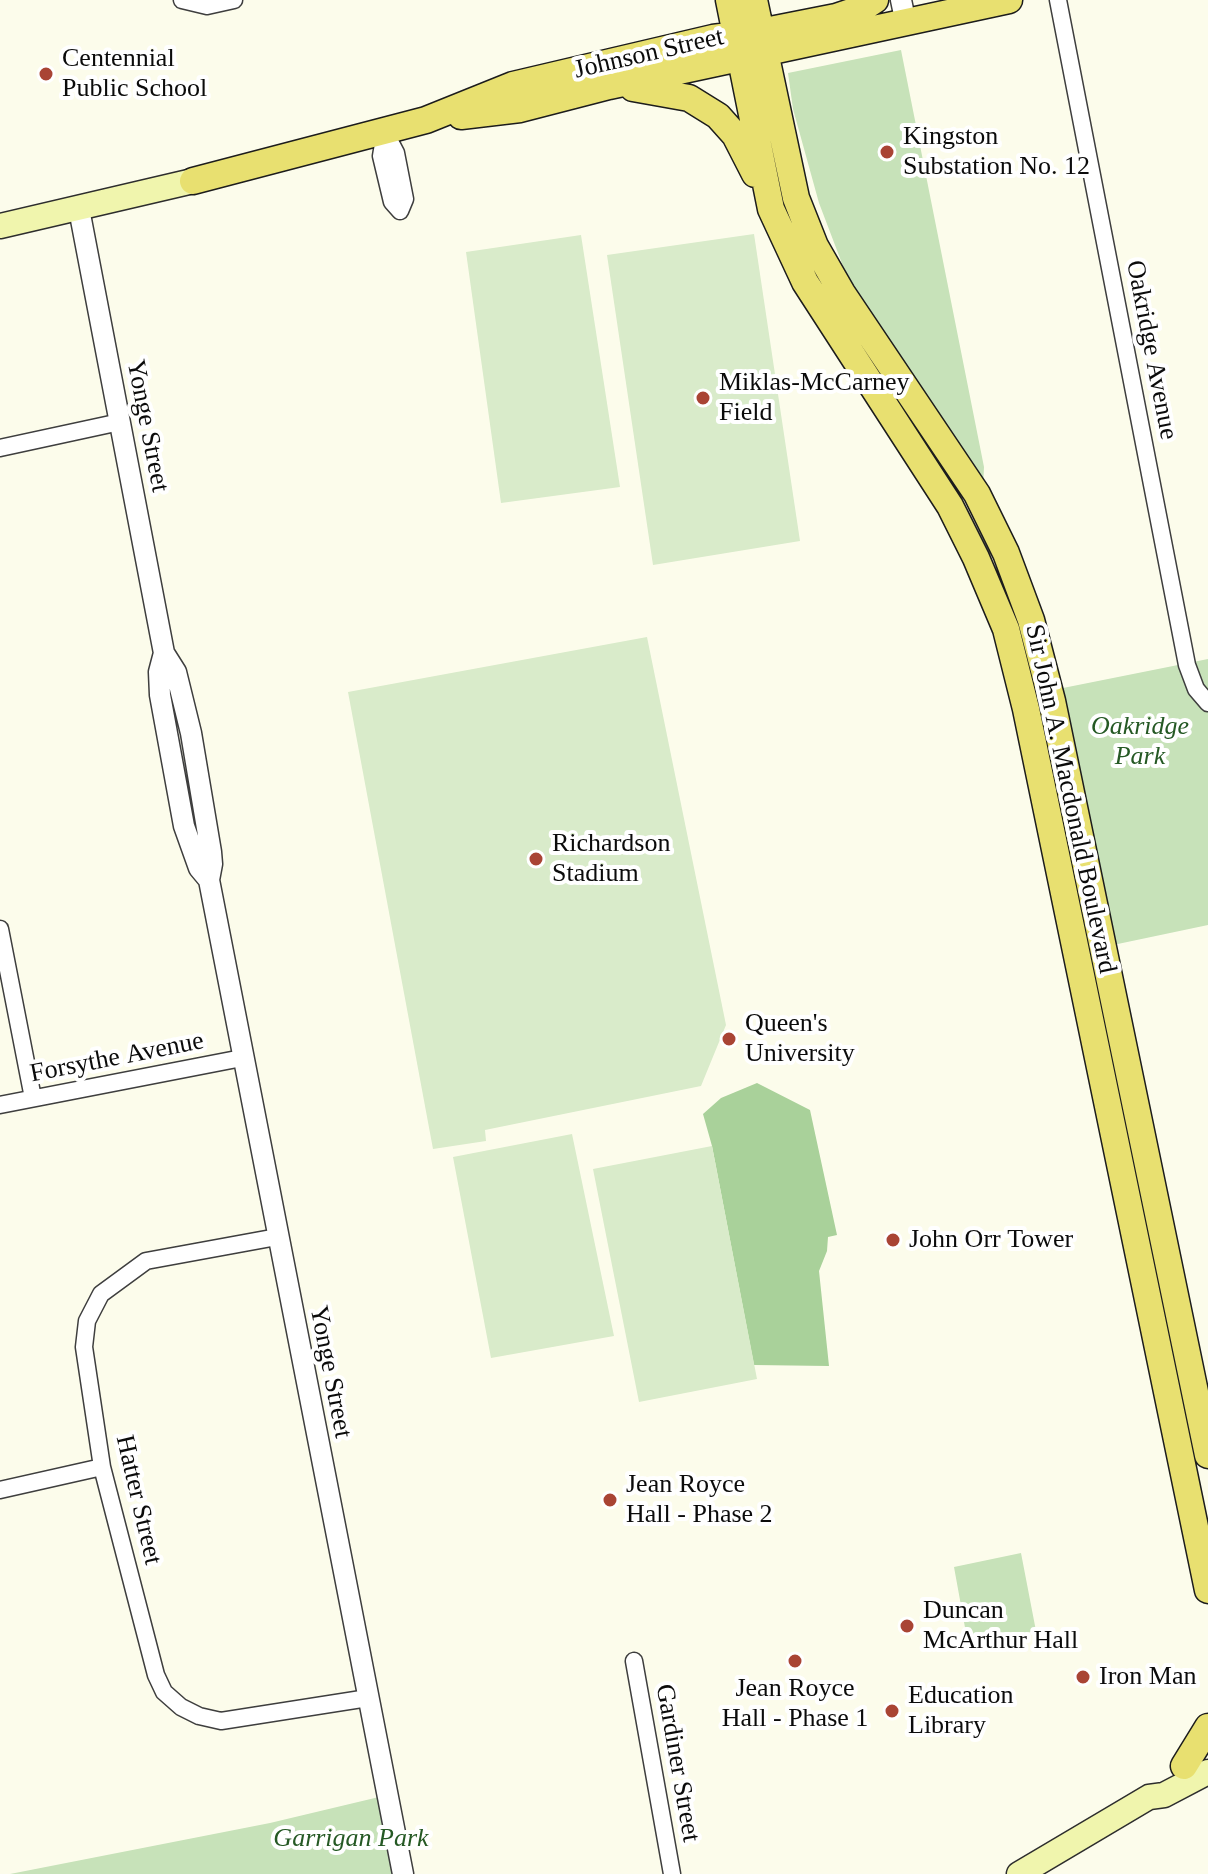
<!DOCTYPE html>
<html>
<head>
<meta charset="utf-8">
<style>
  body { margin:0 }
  canvas { display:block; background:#fcfceb }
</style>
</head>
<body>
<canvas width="1208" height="1874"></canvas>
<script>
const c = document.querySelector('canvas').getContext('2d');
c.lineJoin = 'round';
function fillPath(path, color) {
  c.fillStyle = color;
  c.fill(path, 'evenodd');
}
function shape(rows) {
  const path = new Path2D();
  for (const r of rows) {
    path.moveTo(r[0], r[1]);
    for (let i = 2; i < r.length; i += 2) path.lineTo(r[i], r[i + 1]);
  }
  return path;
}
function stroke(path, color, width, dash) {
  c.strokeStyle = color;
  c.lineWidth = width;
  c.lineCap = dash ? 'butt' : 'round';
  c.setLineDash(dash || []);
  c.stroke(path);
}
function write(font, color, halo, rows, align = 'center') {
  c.font = font + ' Georgia,serif';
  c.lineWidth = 8;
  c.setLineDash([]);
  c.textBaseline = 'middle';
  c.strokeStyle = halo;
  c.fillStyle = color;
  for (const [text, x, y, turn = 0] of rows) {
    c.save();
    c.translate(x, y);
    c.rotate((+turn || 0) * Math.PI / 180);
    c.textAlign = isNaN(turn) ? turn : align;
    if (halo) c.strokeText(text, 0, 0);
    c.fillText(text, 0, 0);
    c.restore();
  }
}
fillPath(shape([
  [901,50,984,467,983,488,875,325,846,274,819,203,793,109,788,73],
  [1208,659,1208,925,1113,945,1058,689],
  [1021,1553,1036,1631,968,1644,954,1567],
  [379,1797,393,1874,10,1874,270,1823]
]), '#c7e2b9');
fillPath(shape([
  [757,1083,810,1110,837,1235,828,1237,827,1251,819,1271,829,1366,754,1365,712,1146,703,1114,721,1098]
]), '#a9d19a');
fillPath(shape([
  [754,234,800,541,653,565,607,255],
  [581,235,620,487,501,503,466,252],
  [647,637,726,1025,701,1086,485,1130,486,1141,433,1149,348,692],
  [572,1134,614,1336,491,1358,453,1157],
  [712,1146,757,1379,639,1402,593,1169]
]), '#d9ebca');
const minor = shape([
  [182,0,207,6,234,0],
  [1058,0,1187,665,1196,689,1208,703],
  [385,132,396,153,405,199,400,211,392,202,381,156,385,132],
  [0,448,120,422],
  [0,929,33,1098],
  [0,1105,242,1058],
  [277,1237,146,1261,101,1294,87,1321,84,1347,102,1467,156,1675,164,1692,181,1707,199,1716,221,1721,368,1698],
  [0,1490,102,1467],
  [634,1661,672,1874]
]);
const tertiary = shape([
  [901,0,906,24],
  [79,209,164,653,176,672,191,733,211,852,212,864,209,880,403,1874],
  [164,653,159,672,160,695,184,826,199,868,209,880]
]);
const secondary = shape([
  [0,226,193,181],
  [1019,1874,1149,1797,1164,1795,1208,1772]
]);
const primary = shape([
  [729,0,771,209,805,282,950,506,976,558,1006,629,1026,709,1208,1590],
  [754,0,796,198,815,246,842,293,977,494,1006,553,1031,620,1052,701,1208,1455],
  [633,88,689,98,718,116,735,135,755,174],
  [461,116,520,109,609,86,1009,0],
  [193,181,426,120,513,85,713,38,760,32,836,17,863,8,875,0],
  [1184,1766,1208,1727]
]);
stroke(minor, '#3e3e3e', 19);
stroke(tertiary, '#3e3e3e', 23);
stroke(secondary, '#2d2d2d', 27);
stroke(primary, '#1c1c1c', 29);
stroke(minor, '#fff', 16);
stroke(tertiary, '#fff', 20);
stroke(secondary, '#f0f5ad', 24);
stroke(primary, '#e8e070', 26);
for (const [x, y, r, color] of [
  [46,74,8,"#a94434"],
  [887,152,8,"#a94434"],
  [703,398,8,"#a94434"],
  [536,859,8,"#a94434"],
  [729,1039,8,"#a94434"],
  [893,1240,8,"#a94434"],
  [610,1500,8,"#a94434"],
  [907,1626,8,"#a94434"],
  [795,1661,8,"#a94434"],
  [1083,1677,8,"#a94434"],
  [892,1711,8,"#a94434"]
]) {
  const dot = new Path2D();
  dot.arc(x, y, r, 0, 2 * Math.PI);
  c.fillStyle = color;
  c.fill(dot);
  stroke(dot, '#fff', 3);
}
write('26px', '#0b0b0b', '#fff', [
  ["Johnson Street",649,54,-13],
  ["Oakridge Avenue",1151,350,79],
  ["Yonge Street",147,426,79],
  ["Sir John A. Macdonald Boulevard",1070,799,78],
  ["Forsythe Avenue",117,1058,-11],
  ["Yonge Street",330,1372,79],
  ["Hatter Street",138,1500,77],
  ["Gardiner Street",677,1763,80]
]);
write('26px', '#0b0b0b', '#fff', [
  ["Centennial",62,59],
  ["Public School",62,89],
  ["Kingston",903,137],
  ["Substation No. 12",903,167],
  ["Miklas-McCarney",719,383],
  ["Field",719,413],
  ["Richardson",552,844],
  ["Stadium",552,874],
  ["Queen's",745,1024],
  ["University",745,1054],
  ["John Orr Tower",909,1240],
  ["Jean Royce",626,1485],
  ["Hall - Phase 2",626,1515],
  ["Duncan",923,1611],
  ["McArthur Hall",923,1641],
  ["Iron Man",1099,1677],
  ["Jean Royce",795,1689,"center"],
  ["Hall - Phase 1",795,1719,"center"],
  ["Education",908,1696],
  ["Library",908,1726]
], 'left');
write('italic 26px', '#255924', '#fff', [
  ["Oakridge",1140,727],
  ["Park",1140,757],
  ["Garrigan Park",351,1839]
]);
</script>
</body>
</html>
